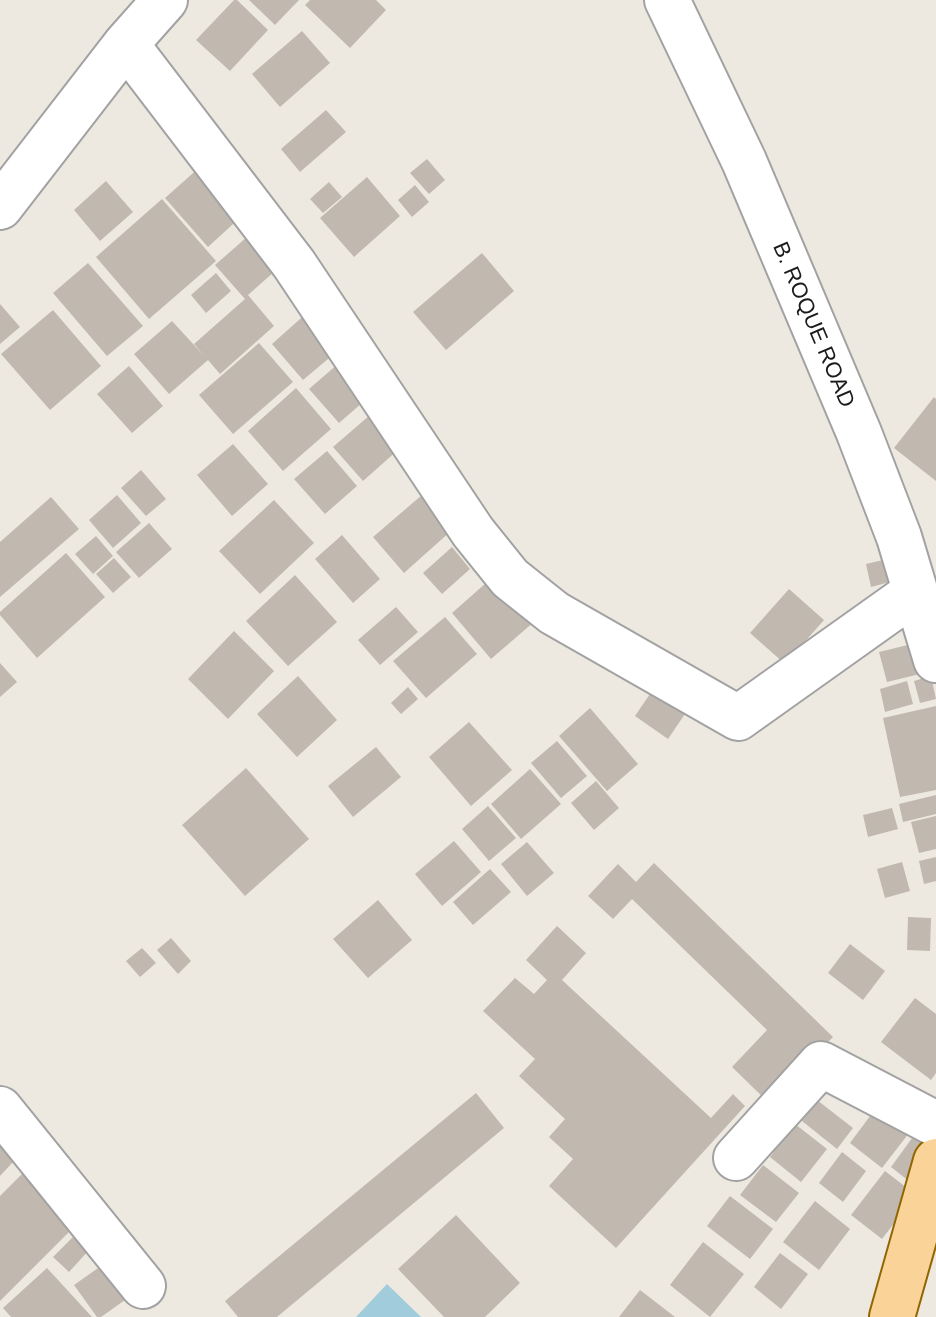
<!DOCTYPE html>
<html>
<head>
<meta charset="utf-8">
<style>
  body { margin:0 }
  canvas { display:block; background:#ede9e0 }
</style>
</head>
<body>
<canvas width="936" height="1317"></canvas>
<script>
const c = document.querySelector('canvas').getContext('2d');
c.lineJoin = 'round';
function fillPath(path, color) {
  c.fillStyle = color;
  c.fill(path, 'evenodd');
}
function shape(rows) {
  const path = new Path2D();
  for (const r of rows) {
    path.moveTo(r[0], r[1]);
    for (let i = 2; i < r.length; i += 2) path.lineTo(r[i], r[i + 1]);
  }
  return path;
}
function stroke(path, color, width, dash) {
  c.strokeStyle = color;
  c.lineWidth = width;
  c.lineCap = dash ? 'butt' : 'round';
  c.setLineDash(dash || []);
  c.stroke(path);
}
function write(font, color, halo, rows, align = 'center') {
  c.font = font + ' Helvetica,sans-serif';
  c.lineWidth = 8;
  c.setLineDash([]);
  c.textBaseline = 'middle';
  c.strokeStyle = halo;
  c.fillStyle = color;
  for (const [text, x, y, turn = 0] of rows) {
    c.save();
    c.translate(x, y);
    c.rotate((+turn || 0) * Math.PI / 180);
    c.textAlign = isNaN(turn) ? turn : align;
    if (halo) c.strokeText(text, 0, 0);
    c.fillText(text, 0, 0);
    c.restore();
  }
}
fillPath(shape([
  [387,1284,421,1317,356,1317]
]), '#a1ccdb');
fillPath(shape([
  [234,0,237,0,268,30,230,71,196,40],
  [249,0,299,0,275,25],
  [310,0,376,0,386,10,350,48,305,5],
  [302,31,330,63,280,107,252,74],
  [326,110,346,132,300,172,281,149],
  [427,159,445,180,429,194,410,173],
  [201,166,244,214,208,247,165,198],
  [367,177,400,216,354,257,320,218],
  [106,181,133,212,100,241,74,210],
  [329,182,342,197,323,213,310,199],
  [415,185,429,202,412,217,398,200],
  [162,199,216,261,149,319,96,257],
  [255,230,284,263,248,295,274,326,220,374,208,360,169,394,134,354,172,321,205,357,194,344,245,299,215,265],
  [482,253,514,291,446,350,413,312],
  [88,263,143,326,107,356,53,293],
  [216,273,231,291,206,313,191,295],
  [0,304,20,327,0,344],
  [53,310,101,366,50,410,1,354],
  [309,311,341,348,303,380,272,344],
  [259,343,293,382,233,434,199,395],
  [339,363,369,397,339,423,309,389],
  [129,366,163,406,132,433,97,394],
  [296,388,331,429,283,471,248,431],
  [934,397,936,399,936,481,894,448],
  [370,415,399,449,363,481,333,447],
  [233,444,268,484,232,516,197,475],
  [327,451,357,486,325,514,294,479],
  [141,470,166,499,146,516,121,488],
  [117,495,141,523,113,548,89,520],
  [422,495,452,530,404,573,373,537],
  [51,497,79,529,0,597,0,542],
  [274,500,314,543,260,594,219,551],
  [149,523,172,549,139,578,116,552],
  [342,535,380,579,353,603,315,559],
  [96,536,113,556,93,574,75,554],
  [452,547,470,569,442,594,423,573],
  [66,553,105,597,37,658,0,615,0,612],
  [896,557,901,579,871,587,866,564],
  [114,558,131,577,113,593,96,574],
  [295,575,337,622,288,666,246,621],
  [495,575,535,621,491,659,452,613],
  [789,589,824,620,785,664,750,633],
  [396,607,418,632,380,665,358,640],
  [445,617,477,654,426,698,393,661],
  [234,631,274,671,228,719,188,679],
  [916,643,924,673,887,682,879,652],
  [0,663,17,682,0,697],
  [298,676,337,720,297,757,257,714],
  [931,676,936,699,920,703,914,681],
  [907,681,913,704,885,712,880,689],
  [656,685,689,708,668,739,635,716],
  [408,687,418,699,401,714,391,703],
  [936,706,936,790,900,797,883,718],
  [590,708,638,764,607,791,559,736],
  [469,722,512,770,471,806,429,757],
  [557,741,587,776,561,798,531,763],
  [376,747,401,777,353,817,328,786],
  [246,768,309,839,245,896,182,825],
  [530,769,561,804,521,839,491,804],
  [596,781,619,808,594,830,571,803],
  [936,795,936,814,903,822,899,804],
  [488,806,516,838,489,861,462,829],
  [892,808,898,829,868,837,863,815],
  [936,816,936,849,919,853,911,822],
  [454,841,481,872,442,906,415,874],
  [527,842,554,873,527,896,501,864],
  [936,857,936,881,924,884,919,861],
  [902,862,910,891,885,898,877,869],
  [654,863,833,1037,769,1103,732,1067,767,1030,632,899,613,919,588,896,618,864,636,882],
  [490,869,511,892,473,925,453,902],
  [378,900,412,940,368,978,333,939],
  [908,917,931,918,930,951,907,950],
  [557,926,586,953,562,980,711,1118,733,1094,745,1106,616,1248,549,1186,573,1159,549,1137,565,1119,519,1076,535,1059,483,1011,515,978,534,994,547,980,526,960],
  [171,938,191,961,178,974,157,950],
  [850,944,885,971,863,1000,828,973],
  [142,948,156,963,140,977,126,961],
  [915,998,936,1014,936,1073,931,1080,881,1042],
  [476,1093,504,1128,277,1317,238,1317,225,1301],
  [817,1100,853,1128,837,1149,802,1121],
  [876,1108,909,1133,882,1168,850,1143],
  [795,1124,827,1149,801,1182,770,1157],
  [0,1125,25,1149,0,1176],
  [915,1134,929,1145,919,1189,891,1167],
  [842,1152,866,1171,843,1202,819,1183],
  [763,1165,799,1193,776,1222,740,1195],
  [885,1171,916,1195,882,1239,851,1215],
  [24,1172,77,1224,0,1301,0,1196],
  [730,1196,773,1229,750,1259,707,1226],
  [815,1201,850,1229,819,1270,783,1242],
  [456,1215,520,1283,485,1317,444,1317,398,1269],
  [75,1235,90,1249,69,1272,53,1257],
  [703,1242,744,1274,710,1317,670,1285],
  [780,1253,808,1274,781,1309,754,1287],
  [108,1261,132,1295,101,1317,97,1317,74,1285],
  [47,1268,92,1317,11,1317,3,1308],
  [640,1290,675,1317,619,1317]
]), '#c1b8b0');
const minor = shape([
  [667,0,744,161,859,433,899,537,936,660],
  [126,44,294,264,473,532,510,578,554,613,738,718,915,592],
  [0,207,126,44,165,0],
  [0,1109,143,1286],
  [736,1158,821,1064,936,1124]
]);
const major = shape([
  [892,1317,936,1161]
]);
stroke(minor, '#a2a2a2', 48);
stroke(major, '#916602', 48);
stroke(minor, '#fff', 44);
stroke(major, '#fad398', 44);
write('22px', '#1b1b1b', '#fff', [
  ["B. ROQUE ROAD",813,325,67]
]);
</script>
</body>
</html>
